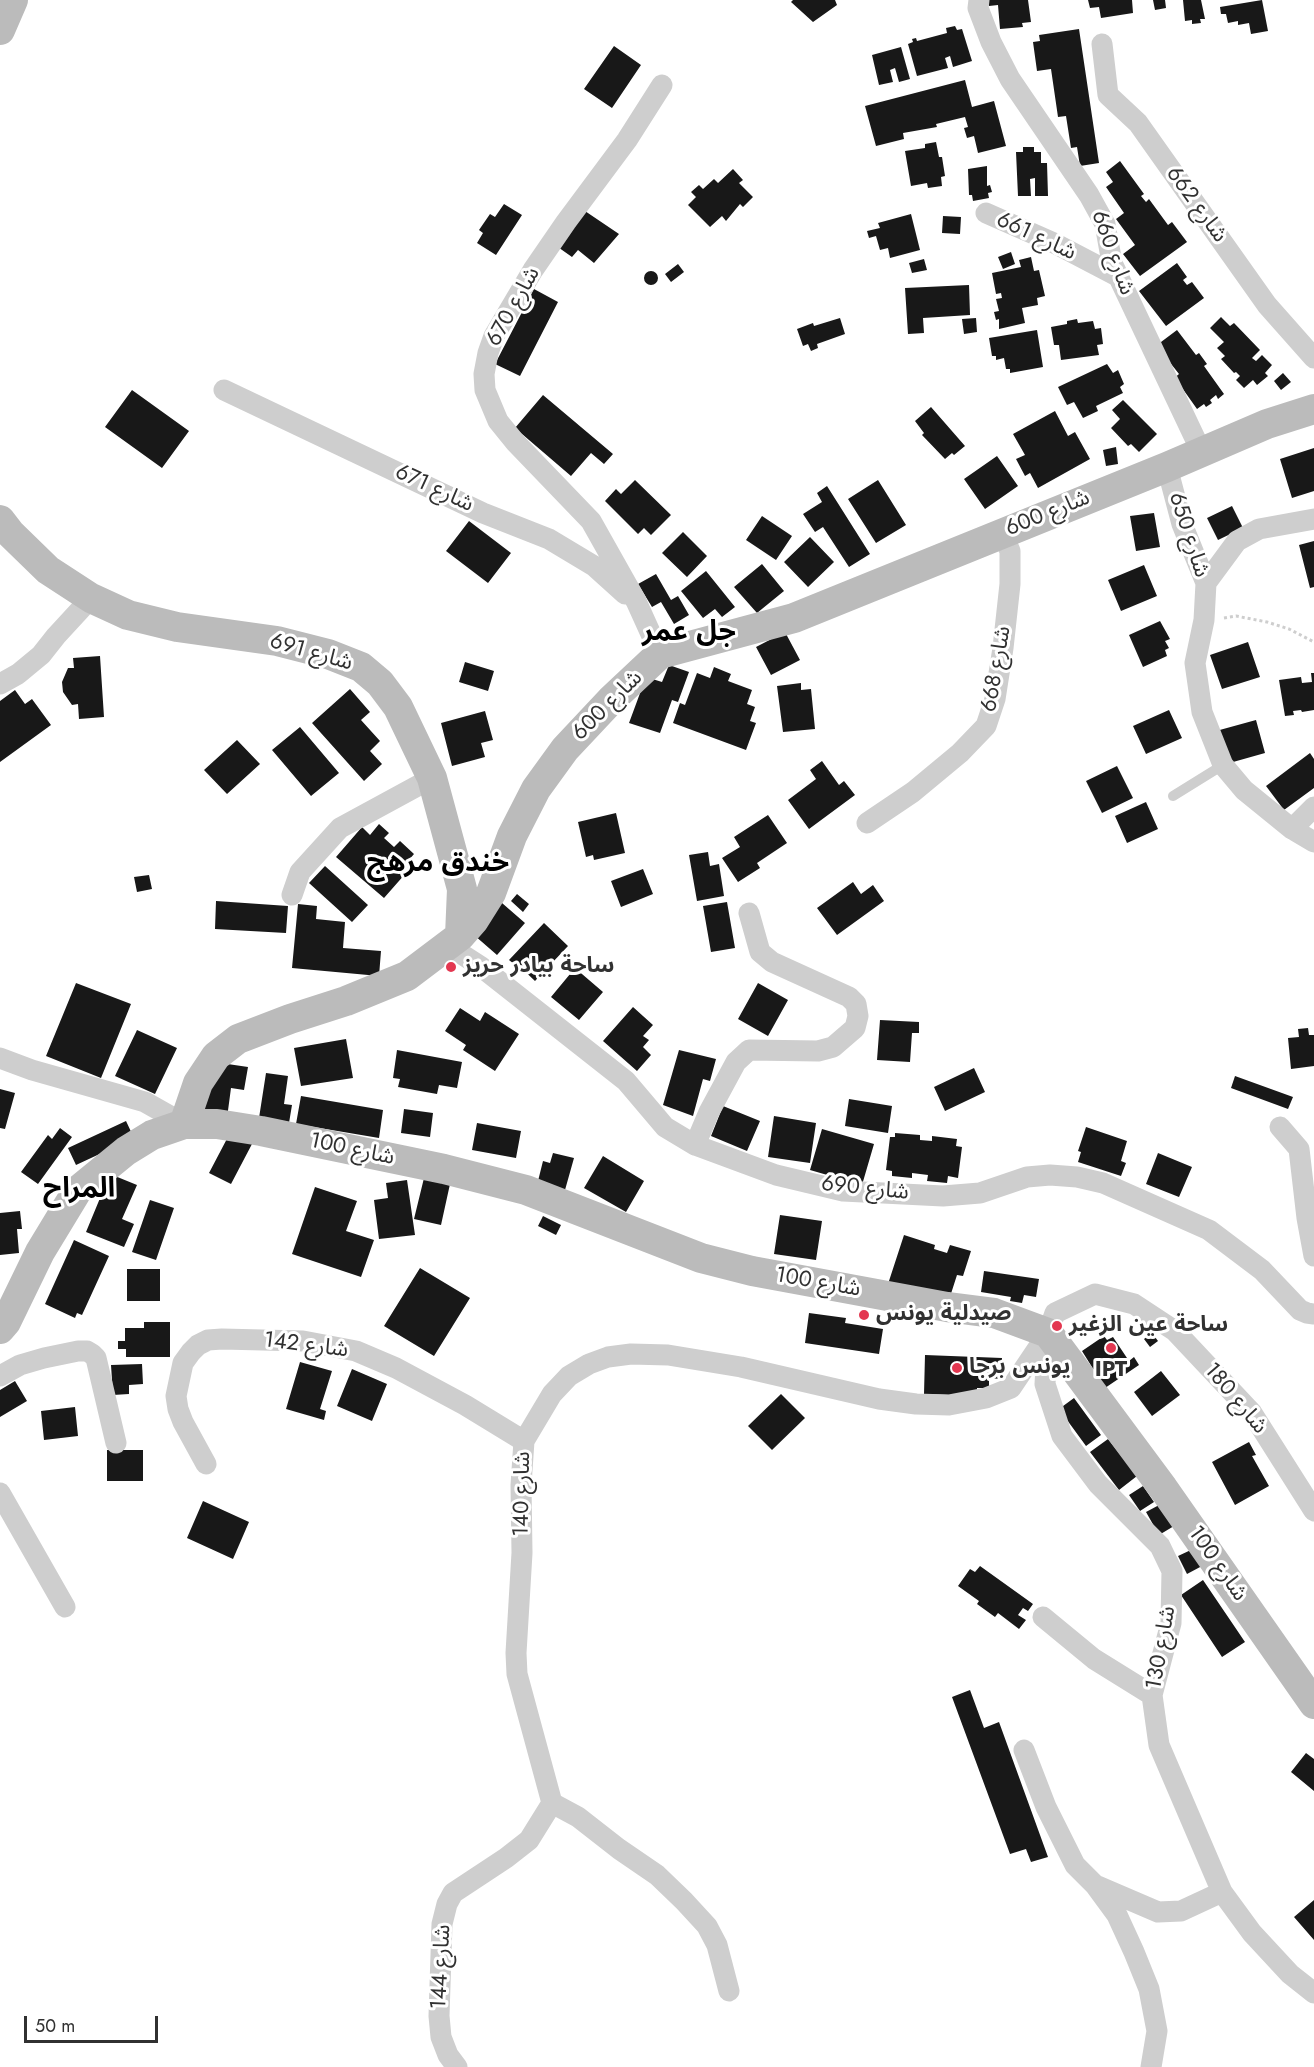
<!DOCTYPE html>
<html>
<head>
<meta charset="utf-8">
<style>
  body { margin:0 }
  #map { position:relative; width:1314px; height:2067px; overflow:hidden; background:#fff; font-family:Jost,sans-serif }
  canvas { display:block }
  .scale { position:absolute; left:24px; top:2016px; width:134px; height:27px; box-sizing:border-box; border:3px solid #313131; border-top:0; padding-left:8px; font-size:18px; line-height:21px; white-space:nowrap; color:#313131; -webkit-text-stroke:4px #fff; paint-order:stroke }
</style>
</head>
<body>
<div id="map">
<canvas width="1314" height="2067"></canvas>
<div class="scale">50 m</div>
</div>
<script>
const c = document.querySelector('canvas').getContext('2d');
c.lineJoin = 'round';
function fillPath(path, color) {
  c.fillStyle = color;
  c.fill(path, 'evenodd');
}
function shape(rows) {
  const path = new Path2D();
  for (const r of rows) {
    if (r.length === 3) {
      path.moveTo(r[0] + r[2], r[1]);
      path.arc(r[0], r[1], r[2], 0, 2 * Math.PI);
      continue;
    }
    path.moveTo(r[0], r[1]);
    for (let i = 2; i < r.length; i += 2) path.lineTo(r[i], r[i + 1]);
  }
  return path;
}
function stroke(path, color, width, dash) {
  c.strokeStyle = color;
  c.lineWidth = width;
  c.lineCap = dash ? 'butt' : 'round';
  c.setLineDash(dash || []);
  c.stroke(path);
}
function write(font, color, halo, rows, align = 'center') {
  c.font = font + ' Jost,"Noto Sans Arabic",sans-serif';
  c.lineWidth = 6;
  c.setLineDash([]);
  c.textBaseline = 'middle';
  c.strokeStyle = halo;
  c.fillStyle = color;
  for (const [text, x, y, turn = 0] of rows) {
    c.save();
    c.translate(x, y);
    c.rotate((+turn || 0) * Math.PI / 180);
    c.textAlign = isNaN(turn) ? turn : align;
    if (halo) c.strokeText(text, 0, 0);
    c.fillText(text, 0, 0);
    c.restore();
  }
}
fillPath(shape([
  [793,0,835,0,837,5,813,22,791,2],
  [988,0,1028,0,1031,22,1022,23,1023,27,1000,29,998,5,989,6],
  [1088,0,1132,0,1133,13,1101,18,1099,7,1090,8],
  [1153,0,1165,0,1166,8,1155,10],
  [1183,0,1201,0,1205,19,1200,19,1201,23,1192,24,1192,20,1185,21],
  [1262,0,1268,31,1251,34,1249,23,1238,25,1238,21,1228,23,1226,14,1221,14,1220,7],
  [955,26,957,30,962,29,972,61,953,67,950,56,945,58,948,68,917,76,908,44,913,42,912,39,916,38,917,41,947,33,946,28],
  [1079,29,1099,163,1080,166,1077,147,1071,148,1066,116,1058,117,1051,69,1037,71,1033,42,1040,41,1039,35],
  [614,46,641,65,612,108,584,89],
  [901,47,910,79,899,82,895,68,890,70,893,82,879,85,872,55],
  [965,80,972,107,994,101,1006,146,978,153,974,136,967,138,964,128,968,127,965,117,936,124,937,127,903,133,904,139,876,146,865,106],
  [936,142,939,157,942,157,945,176,941,177,942,186,928,188,927,183,911,186,905,151,925,148,925,144],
  [1023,147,1034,147,1034,152,1041,152,1041,163,1047,163,1048,196,1035,196,1035,178,1030,179,1031,196,1018,196,1016,152,1023,152],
  [1120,161,1144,194,1141,196,1146,202,1149,199,1168,225,1172,222,1187,242,1140,276,1123,254,1135,245,1116,219,1124,213,1106,187,1113,182,1106,172],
  [987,166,987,186,990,185,992,192,988,193,989,198,973,201,972,195,969,195,968,169],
  [733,169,743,180,739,183,753,197,743,207,740,204,726,221,722,216,710,227,688,205,696,197,691,192,699,185,703,189,714,179,718,183],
  [504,204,522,215,496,255,477,243,483,233,479,230,490,214,495,217],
  [582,209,619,234,594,263,578,250,572,257,555,245],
  [911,214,920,250,890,258,888,248,880,250,876,236,869,238,867,231,880,228,878,223],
  [943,216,961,217,960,234,942,233],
  [1011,252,1015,264,1003,269,998,257],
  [1031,257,1034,271,1039,270,1045,296,1037,298,1038,305,1022,308,1025,323,999,329,999,319,996,320,994,312,999,311,996,299,1002,298,1001,293,996,294,992,273,1021,267,1019,260],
  [924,259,927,270,912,273,909,263],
  [1177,263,1187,277,1183,280,1187,285,1192,282,1204,298,1166,326,1139,291],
  [678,264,684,272,671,282,665,274],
  [651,278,7],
  [969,285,970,315,923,318,924,333,908,334,905,288],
  [534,289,558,302,520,376,495,364],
  [1221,317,1230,326,1234,323,1260,350,1252,358,1256,361,1262,355,1272,365,1265,373,1268,376,1257,385,1253,380,1244,388,1236,380,1240,376,1236,372,1234,373,1221,359,1225,356,1217,348,1224,342,1210,328],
  [840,318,845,334,817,344,818,348,811,351,808,344,803,346,797,329,813,323,814,326],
  [976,318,977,332,964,334,962,319],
  [1077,319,1078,323,1093,321,1095,329,1101,328,1103,344,1097,345,1099,355,1061,360,1059,345,1054,345,1051,327,1067,324,1067,321],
  [1037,330,1043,367,1010,373,1010,369,1006,369,1004,358,996,360,996,356,992,356,989,338],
  [1177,330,1196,355,1199,353,1207,364,1204,366,1224,394,1218,399,1216,395,1210,400,1212,403,1206,407,1204,404,1197,409,1180,385,1172,380,1179,374,1168,360,1153,348],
  [1107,364,1113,373,1118,370,1124,384,1120,387,1123,393,1096,406,1098,411,1083,418,1074,402,1067,405,1058,387],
  [1283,373,1291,382,1281,390,1274,381],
  [132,390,189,431,162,468,105,427],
  [543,395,613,454,604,464,591,453,571,476,515,428],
  [1123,400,1157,434,1139,452,1131,444,1128,446,1111,428,1120,419,1112,410],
  [931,407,965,446,954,455,952,453,945,459,922,435,924,433,915,421],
  [1055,411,1068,436,1075,432,1090,459,1038,488,1030,473,1025,476,1016,459,1025,455,1013,434],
  [1116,447,1118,464,1106,466,1103,450],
  [1314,448,1314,491,1292,498,1280,459],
  [997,456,1018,486,985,509,964,479],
  [635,480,671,515,651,535,644,528,638,534,605,501,616,489,621,494],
  [878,480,906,525,876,543,848,499],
  [827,486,870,554,849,567,823,527,815,532,803,514,822,502,817,493],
  [1232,506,1243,528,1218,540,1207,518],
  [1154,513,1160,547,1136,551,1130,516],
  [762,516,792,536,776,560,746,540],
  [469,521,511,553,488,583,446,551],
  [683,532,707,556,687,577,662,553],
  [810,537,834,562,808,587,784,562],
  [1314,541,1314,587,1310,588,1299,545],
  [762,564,784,591,757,613,734,587],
  [1144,565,1157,596,1121,611,1108,580],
  [706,571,735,607,722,617,715,609,703,618,681,591],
  [656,574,671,600,678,596,689,615,674,624,661,602,652,607,638,584],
  [1160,621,1170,639,1165,641,1169,648,1165,650,1167,656,1143,667,1129,635],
  [785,632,800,660,771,675,756,647],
  [1248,642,1260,677,1222,689,1210,655],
  [100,656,104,717,79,719,78,704,72,705,63,692,62,682,68,668,74,668,73,658],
  [465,662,494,671,488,691,459,682],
  [669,665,689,672,678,702,672,700,660,733,629,723,646,677,662,682],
  [714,667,731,674,728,681,752,690,747,704,755,707,750,721,756,723,746,750,673,723,680,703,685,705,697,673,710,678],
  [1311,673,1314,673,1314,710,1302,712,1301,710,1293,711,1294,715,1285,716,1279,680,1301,677,1302,683,1312,682],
  [801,683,801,690,811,689,815,729,783,732,777,686],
  [350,689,370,712,361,720,380,741,370,751,382,764,364,781,312,723],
  [15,690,25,704,32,699,51,725,0,762,0,701],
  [1169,710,1182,738,1146,754,1133,726],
  [485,711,493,740,481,743,485,757,452,766,441,723],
  [1256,720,1265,753,1226,764,1216,731],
  [300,727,339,773,311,796,272,750],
  [237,740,260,764,227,794,204,770],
  [1310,753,1314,759,1314,788,1284,810,1266,786],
  [822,761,839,785,844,781,855,795,809,829,788,800,816,779,810,770],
  [1117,766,1133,798,1102,813,1086,781],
  [1146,802,1158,829,1127,843,1115,816],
  [616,813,625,853,594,860,593,855,586,857,578,822],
  [768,815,787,843,757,863,760,868,738,882,722,858,740,847,734,837],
  [379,824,389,833,384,838,394,847,400,841,414,854,408,861,413,865,384,898,336,857,362,827,370,835],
  [708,852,710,866,719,864,724,896,697,901,689,855],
  [325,866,368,905,352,922,309,883],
  [643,869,653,894,621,907,611,881],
  [149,875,152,889,137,892,134,877],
  [853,882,861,894,873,885,884,901,837,935,817,908],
  [517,894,529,904,523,912,511,901],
  [216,901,288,906,286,933,215,929],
  [727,902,735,948,711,952,703,906],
  [502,903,525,923,497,955,474,935],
  [298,904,317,906,316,919,345,922,343,948,381,951,379,976,292,968],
  [544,923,568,946,535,981,515,962,514,964,509,960],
  [575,968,603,992,579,1020,551,997],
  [76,983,131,1004,101,1078,46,1056],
  [758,983,788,1000,768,1036,738,1019],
  [633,1007,653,1025,643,1036,649,1040,643,1047,651,1055,637,1071,603,1041],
  [460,1008,480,1021,485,1012,519,1034,495,1071,463,1050,466,1045,445,1031],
  [880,1020,919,1022,919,1033,912,1033,910,1062,877,1060],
  [1308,1028,1309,1035,1314,1035,1314,1066,1291,1069,1288,1038,1299,1037,1298,1029],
  [137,1030,177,1048,155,1094,115,1076],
  [346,1039,353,1078,301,1086,294,1048],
  [397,1050,462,1062,457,1088,439,1085,437,1094,398,1087,400,1079,393,1078],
  [679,1050,716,1059,710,1081,703,1079,693,1116,663,1105],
  [214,1062,248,1067,244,1090,231,1088,227,1118,195,1113],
  [974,1068,985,1092,945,1111,934,1087],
  [266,1073,288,1076,284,1104,292,1105,289,1123,259,1118],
  [1235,1076,1293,1097,1288,1109,1231,1088],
  [0,1089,15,1093,5,1129,0,1128],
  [301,1096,383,1110,379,1138,296,1124],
  [849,1099,892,1106,888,1133,845,1126],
  [723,1106,760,1121,747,1151,711,1136],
  [404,1109,433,1113,430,1137,401,1133],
  [774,1116,816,1123,810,1163,768,1157],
  [126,1121,134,1138,76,1165,68,1148],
  [477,1123,521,1131,516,1158,472,1150],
  [1086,1127,1127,1141,1121,1161,1126,1163,1121,1176,1078,1162,1081,1152,1078,1151],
  [60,1128,72,1137,38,1184,21,1172,48,1135,52,1139],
  [822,1129,874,1144,862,1185,810,1170],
  [230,1133,252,1144,231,1184,209,1173],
  [895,1133,920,1135,920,1140,932,1141,932,1136,957,1139,956,1146,962,1147,958,1178,948,1176,947,1183,927,1181,928,1175,912,1173,912,1178,892,1176,892,1171,886,1170,890,1137,895,1137],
  [553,1153,574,1158,565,1190,537,1185,543,1161,550,1163],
  [1158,1153,1192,1167,1179,1197,1146,1184],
  [603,1156,644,1181,626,1212,584,1188],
  [110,1174,137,1185,122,1219,134,1224,124,1247,86,1232],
  [424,1178,450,1184,441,1225,414,1219],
  [407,1180,415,1235,379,1239,374,1200,388,1198,386,1183],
  [315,1187,357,1201,346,1231,374,1240,361,1277,292,1254],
  [150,1200,174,1208,156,1260,132,1252],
  [20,1211,22,1229,17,1229,19,1253,0,1255,0,1213],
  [780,1215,822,1221,816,1260,774,1254],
  [543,1216,561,1225,556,1235,538,1226],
  [904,1235,935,1245,934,1249,947,1253,950,1245,971,1251,963,1276,957,1275,948,1303,888,1284],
  [74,1240,109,1256,82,1315,77,1313,75,1318,45,1304],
  [420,1268,470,1298,434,1356,384,1326],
  [127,1269,160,1269,160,1301,127,1301],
  [984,1271,1039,1279,1036,1297,1024,1295,1022,1303,1010,1301,1011,1297,981,1292],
  [809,1313,846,1318,845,1323,883,1329,879,1354,805,1343],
  [144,1322,170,1322,170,1357,126,1357,126,1349,118,1349,118,1341,125,1341,125,1328,144,1328],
  [1152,1333,1158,1341,1150,1347,1144,1339],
  [1104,1336,1107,1340,1113,1337,1129,1361,1134,1357,1139,1365,1105,1388,1082,1351],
  [925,1355,1002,1358,1001,1379,989,1378,989,1388,977,1388,977,1396,924,1394],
  [300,1362,332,1371,320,1409,326,1411,324,1420,286,1409],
  [142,1364,143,1384,129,1385,129,1394,113,1395,111,1365],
  [352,1369,387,1384,372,1421,337,1406],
  [1161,1371,1180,1395,1152,1416,1134,1392],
  [15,1381,27,1401,0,1417,0,1390],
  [781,1394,805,1418,772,1450,748,1426],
  [1074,1398,1101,1435,1086,1446,1059,1409],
  [75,1407,78,1436,44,1440,41,1411],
  [1108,1439,1137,1476,1119,1490,1090,1452],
  [1249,1442,1256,1455,1252,1456,1269,1486,1235,1505,1212,1462],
  [107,1450,143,1450,143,1481,107,1481],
  [1143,1486,1154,1502,1140,1511,1129,1495],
  [203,1501,249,1522,233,1559,187,1538],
  [1161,1504,1174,1526,1159,1535,1146,1512],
  [1193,1549,1202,1566,1187,1574,1178,1556],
  [980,1566,1033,1604,1028,1611,1023,1608,1018,1615,1026,1620,1019,1629,998,1613,995,1617,977,1604,979,1601,958,1586,970,1569,975,1572],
  [1203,1580,1245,1642,1222,1657,1181,1595],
  [970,1690,984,1728,999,1722,1048,1857,1031,1862,1026,1849,1010,1854,952,1697],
  [1306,1753,1314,1759,1314,1791,1291,1772],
  [1314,1900,1314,1940,1294,1917]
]), '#181818');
stroke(shape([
  [1224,618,1236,616,1267,622,1289,629,1314,642]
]), '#cecece', 3, [3, 3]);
stroke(shape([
  [1173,796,1223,765]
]), '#cecece', 10);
stroke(shape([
  [979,0,978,8,991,42,1010,79,1089,195,1105,224,1112,263,1201,451],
  [1102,44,1108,95,1138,123,1267,305,1314,358],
  [986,213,1054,243,1119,277],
  [224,390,483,513,549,539,594,566,625,594],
  [1167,467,1182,524,1206,583,1204,620,1195,663,1202,712,1223,765,1244,790,1292,829,1314,842],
  [1206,583,1237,541,1259,529,1314,519],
  [660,654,636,601,591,521,515,442,498,421,485,390,484,374,488,353,494,336,533,270,566,222,627,140,662,85],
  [0,684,18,674,41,655,56,636,91,598],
  [867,823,913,792,960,753,986,726,995,699,1003,648,1010,584,1010,551,1002,533],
  [1292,829,1314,807],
  [292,895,300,872,340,828,432,778],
  [449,946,480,966,626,1081,665,1127,695,1145,776,1175,843,1191,943,1196,980,1193,1027,1177,1050,1175,1077,1177,1103,1183,1209,1230,1262,1270,1300,1310,1307,1313,1314,1314],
  [0,1058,32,1070,145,1102,184,1124],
  [1280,1127,1299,1149,1307,1218,1314,1256],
  [695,1145,709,1112,736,1062,749,1050,818,1051,833,1047,855,1028,858,1016,856,1004,849,997,772,962,760,952,749,913],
  [1048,1333,1045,1384,1062,1436,1098,1484,1160,1546,1172,1571,1171,1623,1152,1695,1159,1745,1222,1892,1252,1933,1290,1974,1314,1993],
  [0,1376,20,1365,44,1358,78,1351,87,1351,92,1354,96,1358,116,1443],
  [206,1464,183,1422,178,1409,176,1396,183,1363,191,1352,198,1345,208,1340,222,1339,303,1341,356,1351,396,1368,465,1405,524,1441],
  [0,1493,65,1607],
  [1043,1617,1094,1659,1152,1695],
  [1024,1750,1046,1807,1075,1865,1095,1885],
  [729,1991,717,1945,707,1926,684,1901,657,1875,619,1849,578,1817,552,1803,517,1674,516,1653,522,1553,521,1485,524,1441,552,1394,569,1376,589,1364,608,1357,631,1354,668,1355,741,1367,879,1399,916,1404,949,1405,986,1398,1011,1388,1048,1333,1055,1313,1095,1294,1134,1304,1175,1331,1252,1413,1314,1511],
  [457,2067,448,2055,441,2037,439,2016,442,1924,447,1904,453,1893,506,1858,529,1840,552,1803],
  [1151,2067,1157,2031,1149,1989,1134,1952,1117,1915,1095,1885,1158,1912,1181,1911,1222,1892]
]), '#cecece', 21);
stroke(shape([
  [0,30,13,0],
  [0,520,10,533,48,570,91,598,128,615,177,627,277,641,328,654,361,667,380,683,398,707,432,778,462,889,460,936],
  [184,1124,198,1083,216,1056,238,1039,290,1019,346,1001,407,976,460,936,474,920,491,893,512,836,536,789,565,749,611,700,660,654,794,618,1167,467,1267,424,1314,409],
  [0,1329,6,1322,40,1252,77,1191,126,1151,152,1135,184,1124,217,1124,261,1131,444,1169,526,1190,701,1258,752,1271,947,1307,994,1313,1048,1333,1163,1488,1314,1704]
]), '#bbb', 30);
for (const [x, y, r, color] of [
  [451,967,6,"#e33750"],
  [864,1315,6,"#e33750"],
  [1057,1326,6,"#e33750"],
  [1111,1348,6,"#e33750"],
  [957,1368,6,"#e33750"]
]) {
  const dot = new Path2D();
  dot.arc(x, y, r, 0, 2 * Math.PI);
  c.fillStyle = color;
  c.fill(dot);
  stroke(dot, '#fff', 2);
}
write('22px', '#313131', '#fff', [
  ["شارع 662",1196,205,54],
  ["شارع 661",1036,237,25],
  ["شارع 660",1112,253,70],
  ["شارع 670",514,307,-61],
  ["شارع 671",434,489,25],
  ["شارع 600",1048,514,-22],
  ["شارع 650",1188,535,72],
  ["شارع 691",311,653,16],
  ["شارع 668",997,669,-80],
  ["شارع 600",608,706,-45],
  ["شارع 100",352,1150,12],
  ["شارع 690",865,1189,6],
  ["شارع 100",818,1283,10],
  ["شارع 142",306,1346,7],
  ["شارع 180",1235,1399,50],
  ["شارع 140",523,1494,-89],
  ["شارع 100",1217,1564,55],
  ["شارع 130",1162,1648,-80],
  ["شارع 144",442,1967,-87]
]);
write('bold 22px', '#313131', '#fff', [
  ["ساحة بيادر حريز",463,967],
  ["صيدلية يونس",876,1315],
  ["ساحة عين الزغير",1069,1326],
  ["يونس برجا",969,1368],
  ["IPT",1111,1371,"center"]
], 'left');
write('bold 28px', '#000', '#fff', [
  ["جل عمر",689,633],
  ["خندق مرهج",438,864],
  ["المراح",79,1190]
]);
</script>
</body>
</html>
